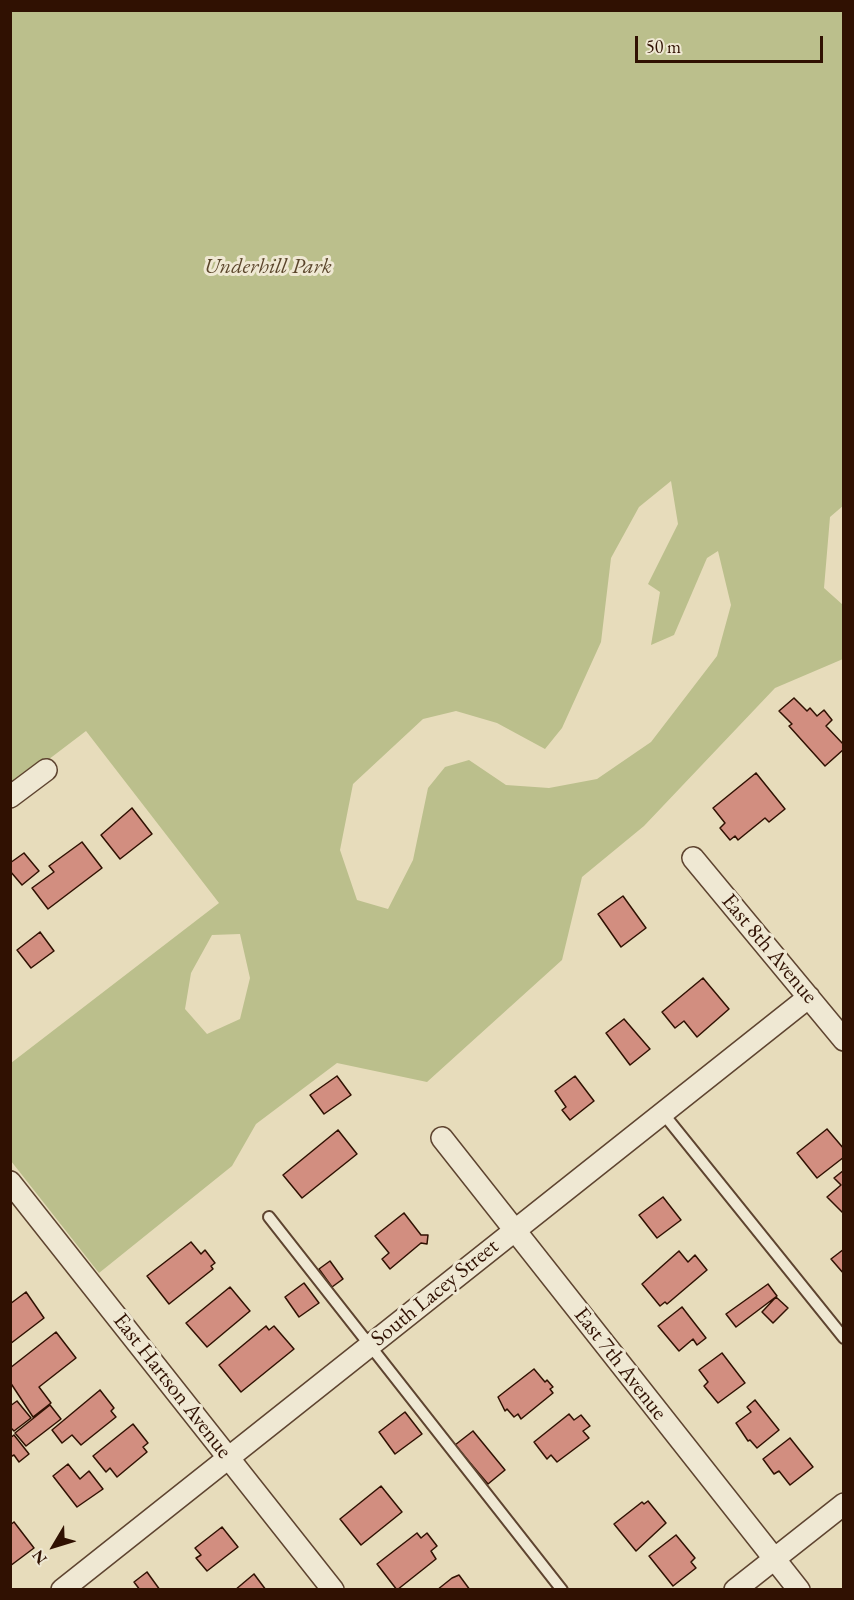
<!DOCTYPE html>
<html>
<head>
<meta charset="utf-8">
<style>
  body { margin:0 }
  #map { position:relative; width:854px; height:1600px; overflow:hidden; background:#e7dcbb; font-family:"EB Garamond",serif }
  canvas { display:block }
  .frame { position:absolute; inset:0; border:12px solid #301102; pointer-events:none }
  .north { position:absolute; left:24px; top:1516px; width:60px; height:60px; -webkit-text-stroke:4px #efe8d3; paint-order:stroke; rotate:232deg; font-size:16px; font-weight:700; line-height:24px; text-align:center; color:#301102 }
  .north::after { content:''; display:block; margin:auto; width:21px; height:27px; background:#301102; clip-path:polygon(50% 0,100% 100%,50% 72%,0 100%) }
  .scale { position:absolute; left:635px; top:36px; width:188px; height:27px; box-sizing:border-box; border:3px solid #301102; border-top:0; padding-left:8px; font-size:18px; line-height:21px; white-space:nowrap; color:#301102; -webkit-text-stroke:4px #efe8d3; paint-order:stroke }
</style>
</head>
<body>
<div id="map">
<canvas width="854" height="1600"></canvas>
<div class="frame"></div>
<div class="north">N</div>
<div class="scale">50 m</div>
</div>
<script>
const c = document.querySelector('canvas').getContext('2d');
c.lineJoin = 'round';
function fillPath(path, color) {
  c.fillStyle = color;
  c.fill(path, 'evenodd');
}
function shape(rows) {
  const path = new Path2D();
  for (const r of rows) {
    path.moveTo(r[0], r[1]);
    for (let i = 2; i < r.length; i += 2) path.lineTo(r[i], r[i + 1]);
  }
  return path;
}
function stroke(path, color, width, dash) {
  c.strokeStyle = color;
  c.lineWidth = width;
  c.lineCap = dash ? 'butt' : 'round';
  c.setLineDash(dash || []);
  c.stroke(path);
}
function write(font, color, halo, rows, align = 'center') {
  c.font = font + ' "EB Garamond",serif';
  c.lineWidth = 6;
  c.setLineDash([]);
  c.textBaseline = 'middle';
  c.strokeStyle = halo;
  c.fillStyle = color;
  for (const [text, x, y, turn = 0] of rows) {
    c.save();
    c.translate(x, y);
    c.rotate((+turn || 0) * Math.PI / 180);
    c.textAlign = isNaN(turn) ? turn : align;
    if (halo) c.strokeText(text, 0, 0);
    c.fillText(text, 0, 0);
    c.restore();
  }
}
fillPath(shape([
  [11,11,843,11,844,505,830,517,824,588,843,605,843,659,775,688,644,826,582,877,562,960,427,1082,337,1063,256,1124,232,1166,99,1273,11,1161,11,1063,219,903,86,731,11,788],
  [671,481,678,524,648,584,660,592,651,645,674,635,707,558,718,551,731,605,717,656,651,742,597,779,549,788,506,785,469,760,445,767,428,788,413,860,388,909,357,900,340,850,353,784,423,719,456,711,497,723,545,749,562,728,601,642,611,558,639,507],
  [240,934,250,978,240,1019,207,1034,185,1009,191,973,212,935]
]), '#bbbf8c');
const building = shape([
  [794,698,807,711,810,708,817,716,824,710,832,720,826,726,844,745,844,749,825,766,789,726,792,724,779,711,794,698],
  [756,773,785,809,769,822,765,818,738,840,735,836,730,840,720,828,725,823,713,808,756,773],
  [132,808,152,834,120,859,101,835,132,808],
  [82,842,102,868,48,909,32,888,54,872,49,866,82,842],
  [24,853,39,871,22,885,10,871,10,863,24,853],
  [623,896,646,928,621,947,598,914,623,896],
  [40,932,54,951,31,968,17,950,40,932],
  [703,978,729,1009,697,1037,684,1021,675,1028,662,1012,703,978],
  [624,1019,650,1049,630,1065,606,1033,624,1019],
  [337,1076,351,1095,324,1114,310,1095,337,1076],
  [575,1076,594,1101,570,1120,562,1110,566,1107,555,1091,575,1076],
  [827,1129,844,1149,844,1157,817,1178,797,1153,827,1129],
  [338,1130,357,1154,302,1198,283,1175,338,1130],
  [844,1170,844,1214,827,1197,841,1185,834,1178,844,1170],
  [663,1197,681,1220,657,1238,639,1215,663,1197],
  [404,1213,421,1235,428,1235,427,1244,421,1243,390,1269,382,1259,389,1253,375,1236,404,1213],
  [191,1242,201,1254,205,1250,215,1263,211,1266,213,1269,169,1304,147,1276,191,1242],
  [844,1249,844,1274,831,1259,844,1249],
  [679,1251,688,1262,695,1255,707,1270,667,1304,665,1302,660,1306,642,1284,679,1251],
  [330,1261,343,1279,332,1287,319,1269,330,1261],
  [304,1283,319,1303,299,1317,285,1297,304,1283],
  [768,1284,777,1296,736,1327,726,1314,768,1284],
  [230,1287,250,1311,207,1347,186,1323,230,1287],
  [26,1292,44,1318,10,1344,10,1304,26,1292],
  [776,1297,788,1308,773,1323,762,1312,776,1297],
  [682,1307,706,1338,697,1345,693,1339,679,1351,658,1326,682,1307],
  [266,1326,269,1330,274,1326,294,1349,241,1392,219,1365,266,1326],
  [56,1332,76,1358,39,1387,51,1403,33,1417,10,1382,10,1368,56,1332],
  [722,1353,745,1383,718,1403,704,1386,708,1382,699,1370,722,1353],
  [534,1369,545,1382,547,1380,553,1387,550,1389,553,1393,521,1419,518,1414,514,1417,507,1409,505,1411,498,1397,534,1369],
  [100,1390,114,1408,111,1411,116,1417,81,1445,72,1435,62,1443,52,1430,100,1390],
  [755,1400,779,1430,757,1448,750,1440,748,1441,736,1423,751,1412,747,1407,755,1400],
  [17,1401,31,1418,14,1431,10,1427,10,1406,17,1401],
  [50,1405,61,1419,26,1446,15,1433,50,1405],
  [405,1412,422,1434,395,1454,379,1432,405,1412],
  [569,1414,574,1420,581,1415,590,1426,583,1431,589,1438,557,1462,551,1455,547,1459,534,1442,569,1414],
  [133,1424,148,1443,143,1447,147,1452,117,1477,110,1468,106,1472,93,1456,133,1424],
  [473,1431,505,1470,488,1484,455,1445,473,1431],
  [14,1435,29,1454,19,1462,14,1455,10,1457,10,1438,14,1435],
  [790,1438,813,1467,790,1485,779,1471,774,1474,763,1459,790,1438],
  [68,1464,80,1479,89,1471,103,1489,77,1507,53,1476,68,1464],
  [381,1486,402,1512,361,1545,340,1519,381,1486],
  [648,1501,666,1523,636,1551,614,1524,642,1502,644,1504,648,1501],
  [14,1522,34,1548,10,1566,10,1525,14,1522],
  [222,1527,238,1547,207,1571,196,1558,201,1555,195,1548,222,1527],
  [417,1533,421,1538,427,1533,437,1546,431,1551,436,1559,397,1590,377,1564,417,1533],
  [676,1535,695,1558,691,1562,696,1568,673,1586,649,1556,676,1535],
  [147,1572,160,1590,140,1590,134,1582,147,1572],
  [254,1574,266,1590,235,1590,254,1574],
  [459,1575,470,1590,437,1590,452,1578,459,1575]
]);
fillPath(building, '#d28e80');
stroke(building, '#301102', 1.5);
const service = shape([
  [662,1112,844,1338],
  [269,1217,562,1590]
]);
const minor = shape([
  [10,797,46,770],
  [693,858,844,1040],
  [442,1138,799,1590],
  [10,1182,333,1590],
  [62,1590,809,997],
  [735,1590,844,1504]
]);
stroke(service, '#5e4430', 14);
stroke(minor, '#5e4430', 24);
stroke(service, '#efe8d3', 10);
stroke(minor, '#efe8d3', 21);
write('italic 22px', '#5a452b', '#efe8d3', [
  ["Underhill Park",268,267]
]);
write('22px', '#301102', '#efe8d3', [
  ["East 8th Avenue",769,949,50],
  ["South Lacey Street",435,1293,-39],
  ["East 7th Avenue",620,1364,52],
  ["East Hartson Avenue",172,1386,52]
]);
</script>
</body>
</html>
